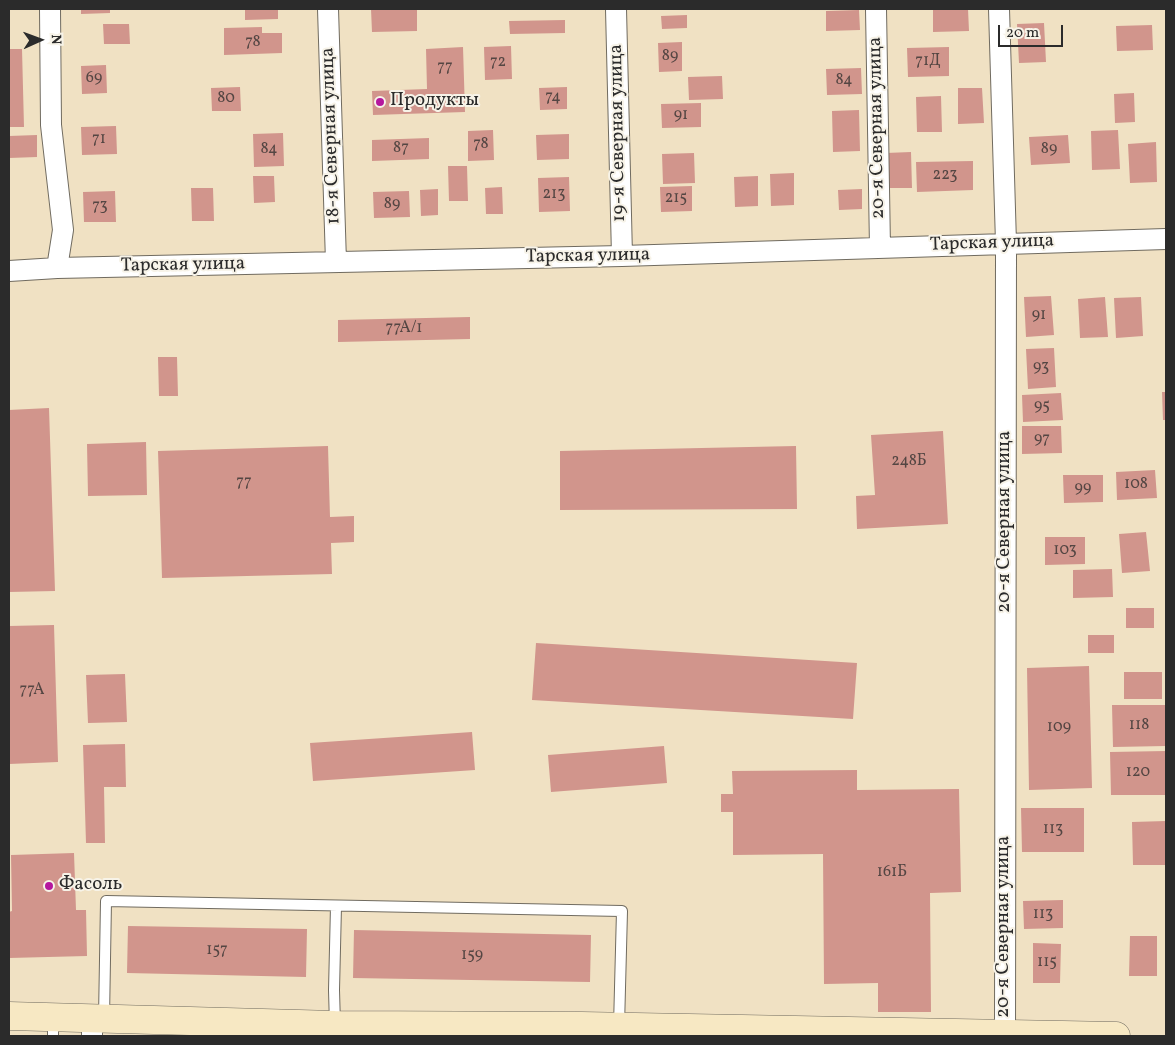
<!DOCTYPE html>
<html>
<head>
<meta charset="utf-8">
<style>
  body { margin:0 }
  #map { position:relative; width:1175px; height:1045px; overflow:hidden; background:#f0e1c3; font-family:Vollkorn,serif }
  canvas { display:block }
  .frame { position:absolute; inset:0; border:10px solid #2b2b2b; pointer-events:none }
  .north { position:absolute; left:15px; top:15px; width:50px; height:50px; -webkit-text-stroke:4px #f7f3e8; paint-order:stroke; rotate:88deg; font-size:14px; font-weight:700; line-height:20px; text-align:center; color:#2b2b2b }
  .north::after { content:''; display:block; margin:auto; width:18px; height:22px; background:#2b2b2b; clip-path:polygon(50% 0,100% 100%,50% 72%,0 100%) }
  .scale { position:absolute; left:998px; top:25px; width:65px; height:22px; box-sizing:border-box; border:2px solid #2b2b2b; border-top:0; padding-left:6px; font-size:15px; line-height:18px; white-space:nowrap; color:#2b2b2b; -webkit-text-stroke:4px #f7f3e8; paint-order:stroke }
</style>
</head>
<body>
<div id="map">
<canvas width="1175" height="1045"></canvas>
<div class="frame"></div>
<div class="north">N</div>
<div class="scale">20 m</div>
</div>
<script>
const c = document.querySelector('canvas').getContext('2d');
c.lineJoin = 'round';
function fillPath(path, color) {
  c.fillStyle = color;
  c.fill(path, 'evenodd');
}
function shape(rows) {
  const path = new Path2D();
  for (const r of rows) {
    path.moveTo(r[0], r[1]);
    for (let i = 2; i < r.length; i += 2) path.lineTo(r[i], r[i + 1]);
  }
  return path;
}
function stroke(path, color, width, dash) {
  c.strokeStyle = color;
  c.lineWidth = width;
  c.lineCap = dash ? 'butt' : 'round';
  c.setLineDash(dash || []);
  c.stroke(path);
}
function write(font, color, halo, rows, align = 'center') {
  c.font = font + ' Vollkorn,serif';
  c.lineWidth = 4;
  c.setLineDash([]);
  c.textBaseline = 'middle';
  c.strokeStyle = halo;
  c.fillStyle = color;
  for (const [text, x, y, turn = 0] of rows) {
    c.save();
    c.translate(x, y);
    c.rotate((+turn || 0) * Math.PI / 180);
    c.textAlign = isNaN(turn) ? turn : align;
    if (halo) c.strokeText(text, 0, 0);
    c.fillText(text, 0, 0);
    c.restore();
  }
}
fillPath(shape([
  [81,9,110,9,110,13,81,14],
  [245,9,278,9,278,19,245,20],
  [371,9,417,9,417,31,372,32],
  [933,9,968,9,969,31,933,32],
  [859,10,860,30,826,31,826,11],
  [687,15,687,28,662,29,661,16],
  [565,20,565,33,510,34,509,21],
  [1044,23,1046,62,1019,63,1017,24],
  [103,24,129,24,130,44,104,44],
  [1152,25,1153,50,1117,51,1116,26],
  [262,27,262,33,282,33,282,53,224,55,224,28],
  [682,42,682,71,659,72,658,43],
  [511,46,512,79,485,80,484,47],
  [463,47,465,112,373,115,372,91,427,89,426,49],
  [949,47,949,76,908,77,907,48],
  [9,49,22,49,24,127,9,127],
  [106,65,107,93,82,94,81,66],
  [861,68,862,94,827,95,826,69],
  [722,76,723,99,689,100,688,77],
  [240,87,241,111,212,111,211,88],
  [567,87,567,109,540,110,539,88],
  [958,88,982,88,984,123,958,124],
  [1134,93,1135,122,1115,123,1114,94],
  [941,96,942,132,917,132,916,97],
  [701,103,701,127,662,128,661,104],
  [859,110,860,151,833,152,832,111],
  [116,126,117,154,82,155,81,127],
  [493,130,494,160,468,161,468,131],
  [1118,130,1120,169,1092,170,1091,131],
  [283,133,284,166,254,167,253,134],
  [569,134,569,159,537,160,536,135],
  [37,135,37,157,9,158,9,136],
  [1068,135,1070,163,1031,165,1029,137],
  [429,138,429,159,372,161,372,140],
  [1156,142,1157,182,1130,183,1128,144],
  [911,152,912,188,888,188,886,153],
  [694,153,695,183,663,184,662,154],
  [973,161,973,190,917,192,916,162],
  [448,166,467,166,468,201,449,201],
  [794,173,794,205,771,206,770,174],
  [253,176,274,176,275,202,254,203],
  [758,176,758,206,735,207,734,177],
  [569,177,570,211,539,212,538,178],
  [692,186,692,211,661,212,660,187],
  [502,187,503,214,486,214,485,188],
  [191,188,213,188,214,221,192,221],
  [438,189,438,215,421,216,420,190],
  [862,189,862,209,839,210,838,190],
  [115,191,116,222,84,222,83,192],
  [409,191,410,217,374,218,373,192],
  [1051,296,1054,335,1026,337,1024,297],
  [1105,297,1108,337,1080,338,1078,299],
  [1141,297,1143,336,1116,338,1114,298],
  [470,317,470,339,338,342,338,320],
  [1054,348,1056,387,1028,389,1026,349],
  [158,357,177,357,178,396,159,396],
  [1162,392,1166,392,1166,420,1163,420],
  [1061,393,1063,420,1023,422,1022,395],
  [49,408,55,591,9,592,9,410],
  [1022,426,1061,426,1062,453,1022,454],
  [943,431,948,524,857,529,856,496,875,495,871,435],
  [146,442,147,495,88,496,87,444],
  [328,446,330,517,354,516,354,542,331,543,332,574,162,578,158,451],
  [796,446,797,509,560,510,560,451],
  [1155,470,1157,498,1117,500,1116,472],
  [1063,475,1103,475,1103,502,1064,503],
  [1146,532,1150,571,1122,573,1119,534],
  [1045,537,1085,537,1085,564,1045,565],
  [1112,569,1113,597,1073,598,1073,570],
  [1126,608,1154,608,1154,628,1126,628],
  [54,625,58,762,9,764,9,626],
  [1088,635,1114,635,1114,653,1088,653],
  [536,643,857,663,853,719,532,700],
  [1089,666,1092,788,1029,790,1027,668],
  [1124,672,1162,672,1162,699,1124,699],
  [125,674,127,722,88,723,86,675],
  [1112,705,1166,705,1166,746,1113,747],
  [472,732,475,770,313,781,310,743],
  [125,744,126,787,104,787,105,843,86,843,83,745],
  [664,746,667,783,551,792,548,755],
  [1166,751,1166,795,1111,795,1110,752],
  [857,770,857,790,959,789,961,892,930,893,931,1012,878,1012,878,983,824,984,823,854,733,855,733,812,721,812,721,794,733,794,732,771],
  [1021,808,1084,808,1084,852,1022,852],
  [1166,821,1166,865,1133,865,1132,822],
  [74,853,76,910,86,910,87,956,9,958,9,912,12,911,11,855],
  [1063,900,1063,928,1024,929,1023,901],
  [128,926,307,929,306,977,127,973],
  [354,930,591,935,590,982,353,978],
  [1130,936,1157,936,1157,976,1129,976],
  [1033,943,1061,944,1060,983,1033,983]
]), '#d1958c');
const lane = shape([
  [53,1017,53,1036],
  [104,1018,106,901,622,911,619,1026],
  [335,1025,334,990,336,906]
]);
const street = shape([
  [50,9,51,125,63,230,57,268],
  [328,9,336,262],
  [616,9,622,256],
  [876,9,880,248],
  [999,9,1006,243,1005,1036],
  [9,271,57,268,622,256,1166,239],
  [92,1018,92,1036]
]);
const secondary = shape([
  [9,1016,335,1025,582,1026,1116,1036]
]);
stroke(lane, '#706b60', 12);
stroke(street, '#706b60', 22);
stroke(secondary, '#706b60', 29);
stroke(lane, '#fff', 10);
stroke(street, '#fff', 20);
stroke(secondary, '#f7e8c3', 28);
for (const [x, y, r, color] of [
  [380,102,5,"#b5179e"],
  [49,886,5,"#b5179e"]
]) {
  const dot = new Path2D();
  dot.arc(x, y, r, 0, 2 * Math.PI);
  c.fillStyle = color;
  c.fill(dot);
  stroke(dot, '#f7f3e8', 2);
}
write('16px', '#544643', null, [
  ["78",253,43],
  ["89",670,57],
  ["71Д",928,62],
  ["72",498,63],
  ["77",445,68],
  ["69",94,79],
  ["84",844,81],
  ["74",553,98],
  ["80",226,99],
  ["91",681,116],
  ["71",99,140],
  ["78",481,145],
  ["87",401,149],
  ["84",269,150],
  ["89",1049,150],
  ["223",945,176],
  ["213",554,195],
  ["215",676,199],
  ["89",392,205],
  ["73",100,207],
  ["91",1039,316],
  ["77А/1",404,329],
  ["93",1041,368],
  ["95",1042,407],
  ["97",1042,440],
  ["248Б",909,462],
  ["77",244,483],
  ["108",1136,485],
  ["99",1083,489],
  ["103",1065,551],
  ["77А",32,691],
  ["118",1139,726],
  ["109",1059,728],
  ["120",1138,773],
  ["113",1053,830],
  ["161Б",892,873],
  ["113",1043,915],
  ["157",217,951],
  ["159",472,956],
  ["115",1047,963]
]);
write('19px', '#2b2b2b', '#f7f3e8', [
  ["Продукты",390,102],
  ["Фасоль",59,886]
], 'left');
write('19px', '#2b2b2b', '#f7f3e8', [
  ["20-я Северная улица",878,128,-91],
  ["19-я Северная улица",619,133,-91],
  ["18-я Северная улица",332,136,-92],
  ["Тарская улица",992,244,-2],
  ["Тарская улица",588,257,-1],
  ["Тарская улица",183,266,-1],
  ["20-я Северная улица",1006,522,-90],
  ["20-я Северная улица",1005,927,-90]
]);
</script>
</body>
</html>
